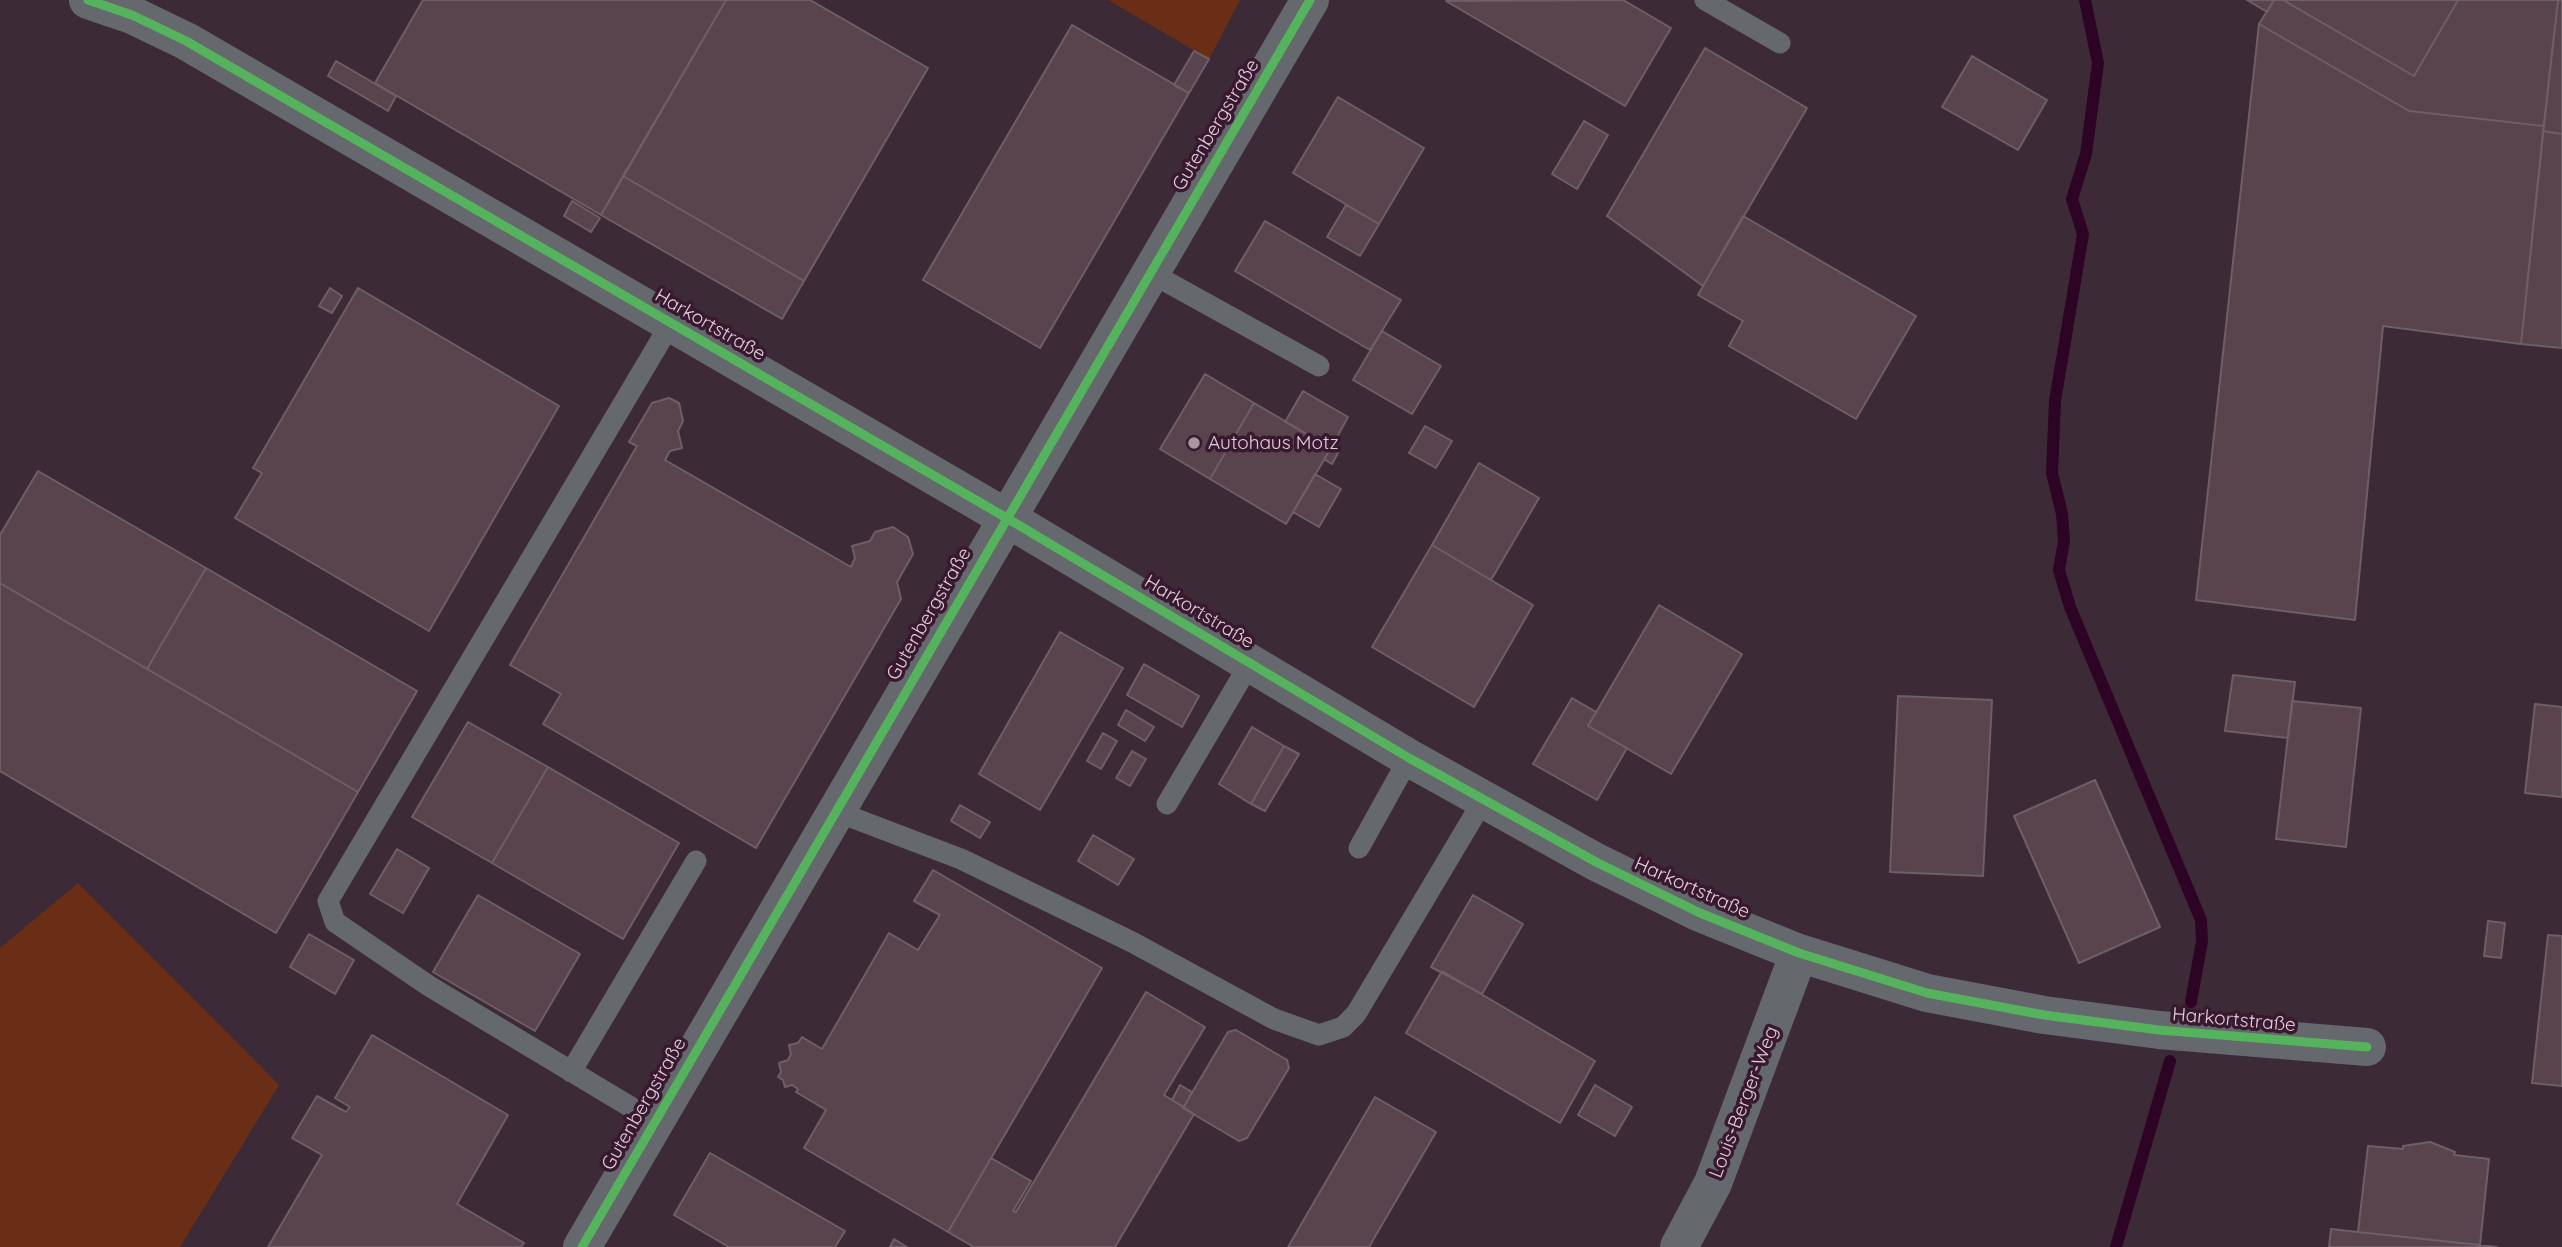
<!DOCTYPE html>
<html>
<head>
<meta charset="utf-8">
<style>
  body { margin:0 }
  canvas { display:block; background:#3c2b36 }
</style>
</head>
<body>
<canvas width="2562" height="1247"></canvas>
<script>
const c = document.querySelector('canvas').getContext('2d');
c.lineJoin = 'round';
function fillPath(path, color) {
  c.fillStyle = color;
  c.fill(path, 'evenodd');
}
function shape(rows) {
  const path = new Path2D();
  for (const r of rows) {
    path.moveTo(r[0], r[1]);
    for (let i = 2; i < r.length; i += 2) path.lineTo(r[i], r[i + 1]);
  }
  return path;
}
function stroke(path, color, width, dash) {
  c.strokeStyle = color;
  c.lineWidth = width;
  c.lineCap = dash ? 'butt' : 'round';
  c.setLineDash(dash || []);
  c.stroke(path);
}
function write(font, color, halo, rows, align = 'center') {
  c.font = font + ' Quicksand,sans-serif';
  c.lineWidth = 7;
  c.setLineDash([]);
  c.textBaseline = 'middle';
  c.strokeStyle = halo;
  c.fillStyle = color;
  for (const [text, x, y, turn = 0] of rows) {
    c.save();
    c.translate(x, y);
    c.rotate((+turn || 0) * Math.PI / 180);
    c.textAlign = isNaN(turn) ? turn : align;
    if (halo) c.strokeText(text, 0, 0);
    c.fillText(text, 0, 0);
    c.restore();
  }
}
fillPath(shape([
  [1108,0,1240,0,1209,59],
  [78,883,279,1085,180,1247,0,1247,0,948]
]), '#6a2d16');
stroke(shape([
  [2085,0,2098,63,2086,154,2072,199,2083,234,2055,401,2052,473,2062,514,2064,541,2059,570,2070,607,2201,920,2202,941,2191,1002],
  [2116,1247,2170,1061]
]), '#2d0423', 12);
const building = shape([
  [423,0,726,0,601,215,375,83,423,0],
  [726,0,810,0,928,68,804,281,623,176,726,0],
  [1623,0,1671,28,1625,106,1446,1,1623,0],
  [2247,0,2274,0,2267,12,2247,0],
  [2274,0,2283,0,2414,76,2458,0,2558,0,2544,126,2409,111,2259,24,2274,0],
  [2283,0,2458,0,2414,76,2283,0],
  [2558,0,2562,0,2562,134,2543,131,2558,0],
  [2259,24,2409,111,2544,126,2521,344,2383,326,2355,620,2196,600,2259,24],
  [1072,25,1189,93,1040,348,923,280,1072,25],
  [1705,48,1807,108,1703,286,1607,216,1705,48],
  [1194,51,1209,59,1189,93,1174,85,1194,51],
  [1972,56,2047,100,2018,150,1942,107,1972,56],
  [336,61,396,96,388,111,328,76,336,61],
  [1338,97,1424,148,1379,224,1293,173,1338,97],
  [1584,121,1608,135,1577,189,1552,174,1584,121],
  [2543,131,2562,134,2562,348,2521,344,2543,131],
  [623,176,804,281,782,319,601,215,623,176],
  [572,201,600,218,591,232,564,216,572,201],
  [1346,205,1379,224,1360,256,1327,237,1346,205],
  [1743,216,1916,316,1856,419,1729,346,1743,321,1698,295,1743,216],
  [1265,221,1401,300,1370,350,1235,271,1265,221],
  [330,288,342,296,332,313,319,306,330,288],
  [358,288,559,406,429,631,235,518,262,473,253,468,358,288],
  [1382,331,1441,366,1412,414,1353,380,1382,331],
  [1205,374,1254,403,1210,479,1160,449,1205,374],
  [1303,391,1348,417,1331,448,1285,422,1303,391],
  [669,398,679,403,683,421,678,431,682,448,670,451,665,460,851,567,855,558,852,546,870,541,875,532,893,527,908,537,913,554,897,582,901,599,756,848,543,724,561,694,510,665,637,446,629,442,652,403,669,398],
  [1254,403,1331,448,1286,524,1210,479,1254,403],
  [1425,426,1452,441,1436,468,1409,453,1425,426],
  [1331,448,1338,453,1332,464,1324,459,1331,448],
  [1479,463,1539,498,1491,580,1432,545,1479,463],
  [38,471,206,568,147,669,0,583,0,535,38,471],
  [1315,474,1341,489,1319,527,1293,512,1315,474],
  [1432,545,1533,605,1474,707,1372,647,1432,545],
  [206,568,417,691,358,792,147,669,206,568],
  [0,583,358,792,276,933,0,771,0,583],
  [1659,605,1742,654,1671,774,1588,726,1659,605],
  [1060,632,1123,668,1040,810,979,774,1060,632],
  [1144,664,1199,696,1182,727,1127,695,1144,664],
  [2233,675,2295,682,2288,738,2225,731,2233,675],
  [1898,696,1992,700,1983,876,1890,872,1898,696],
  [1572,698,1596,712,1588,726,1627,748,1597,800,1533,764,1572,698],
  [2292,701,2361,708,2346,847,2276,839,2292,701],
  [2535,704,2562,707,2562,797,2525,793,2535,704],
  [1126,710,1154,727,1145,741,1118,725,1126,710],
  [468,722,548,767,492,863,412,817,468,722],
  [1252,727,1284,746,1251,804,1219,784,1252,727],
  [1103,733,1117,741,1101,769,1087,761,1103,733],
  [1284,746,1299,754,1265,811,1251,804,1284,746],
  [1132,751,1146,759,1130,786,1116,778,1132,751],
  [548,767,679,843,623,939,492,863,548,767],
  [2095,780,2160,927,2079,963,2014,816,2095,780],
  [960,805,990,822,980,838,951,821,960,805],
  [1093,835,1134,859,1118,885,1078,861,1093,835],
  [397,849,429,868,403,913,370,894,397,849],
  [933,870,1102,968,948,1232,804,1148,826,1110,796,1092,798,1089,792,1085,785,1087,783,1080,778,1077,781,1072,779,1063,788,1060,791,1054,789,1045,798,1043,802,1037,822,1049,889,933,918,950,940,915,914,901,933,870],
  [478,895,580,954,535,1031,433,972,478,895],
  [1473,895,1523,924,1482,994,1431,967,1473,895],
  [2488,921,2505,923,2501,958,2484,956,2488,921],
  [309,934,354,960,335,994,290,967,309,934],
  [2548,935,2562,936,2562,1086,2532,1083,2548,935],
  [1442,971,1595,1061,1560,1123,1406,1033,1442,971],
  [1146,992,1205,1027,1164,1095,1194,1114,1115,1247,974,1247,948,1232,991,1158,1031,1181,1013,1211,1016,1212,1146,992],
  [1236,1030,1287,1060,1289,1068,1247,1138,1239,1141,1183,1108,1228,1032,1236,1030],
  [372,1035,508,1115,457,1204,524,1243,521,1247,268,1247,322,1155,292,1138,317,1096,346,1112,350,1107,335,1098,372,1035],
  [1180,1085,1192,1092,1184,1107,1172,1100,1180,1085],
  [1595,1085,1632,1107,1615,1136,1578,1115,1595,1085],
  [1375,1097,1436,1132,1369,1247,1288,1247,1375,1097],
  [2430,1142,2455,1152,2454,1155,2489,1159,2480,1245,2358,1232,2368,1146,2403,1149,2403,1146,2430,1142],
  [710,1153,845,1231,835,1247,729,1247,674,1215,710,1153],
  [2331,1229,2358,1232,2497,1247,2329,1247,2331,1229],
  [894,1239,907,1247,890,1247,894,1239]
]);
fillPath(building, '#59434d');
stroke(building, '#6e5e65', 2);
stroke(shape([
  [1705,0,1780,43],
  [1149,272,1319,366],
  [1167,804,1250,663],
  [835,811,961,859,1132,942,1274,1019,1319,1035,1343,1027,1356,1014,1484,799],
  [1359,848,1409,758],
  [571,1072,696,861],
  [654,1121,429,986,335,922,328,901,671,323]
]), '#65686c', 21);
stroke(shape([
  [88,0,132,15,186,41,1005,517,1409,758,1596,862,1700,913,1799,953,1927,993,2044,1015,2159,1030,2367,1047],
  [1679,1247,1713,1183,1799,953]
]), '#65686c', 38);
stroke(shape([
  [582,1247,1310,0]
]), '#65686c', 38);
stroke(shape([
  [88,0,132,15,186,41,1005,517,1409,758,1596,862,1700,913,1799,953,1927,993,2044,1015,2159,1030,2367,1047],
  [582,1247,1310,0]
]), '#56b35d', 9);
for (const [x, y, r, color] of [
  [1194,443,7,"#a995a1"]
]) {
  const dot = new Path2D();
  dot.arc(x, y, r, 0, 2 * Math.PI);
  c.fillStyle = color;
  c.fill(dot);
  stroke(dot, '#39192f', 2.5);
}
write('19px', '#e3cedb', '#39192f', [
  ["Gutenbergstraße",1216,125,-59],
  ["Harkortstraße",710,325,30],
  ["Harkortstraße",1199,612,31],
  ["Gutenbergstraße",929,614,-60],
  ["Harkortstraße",1692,888,24],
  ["Harkortstraße",2234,1020,5],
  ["Louis-Berger-Weg",1744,1102,-69],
  ["Gutenbergstraße",644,1104,-60]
]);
write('19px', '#e3cedb', '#39192f', [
  ["Autohaus Motz",1208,443]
], 'left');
</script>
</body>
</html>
